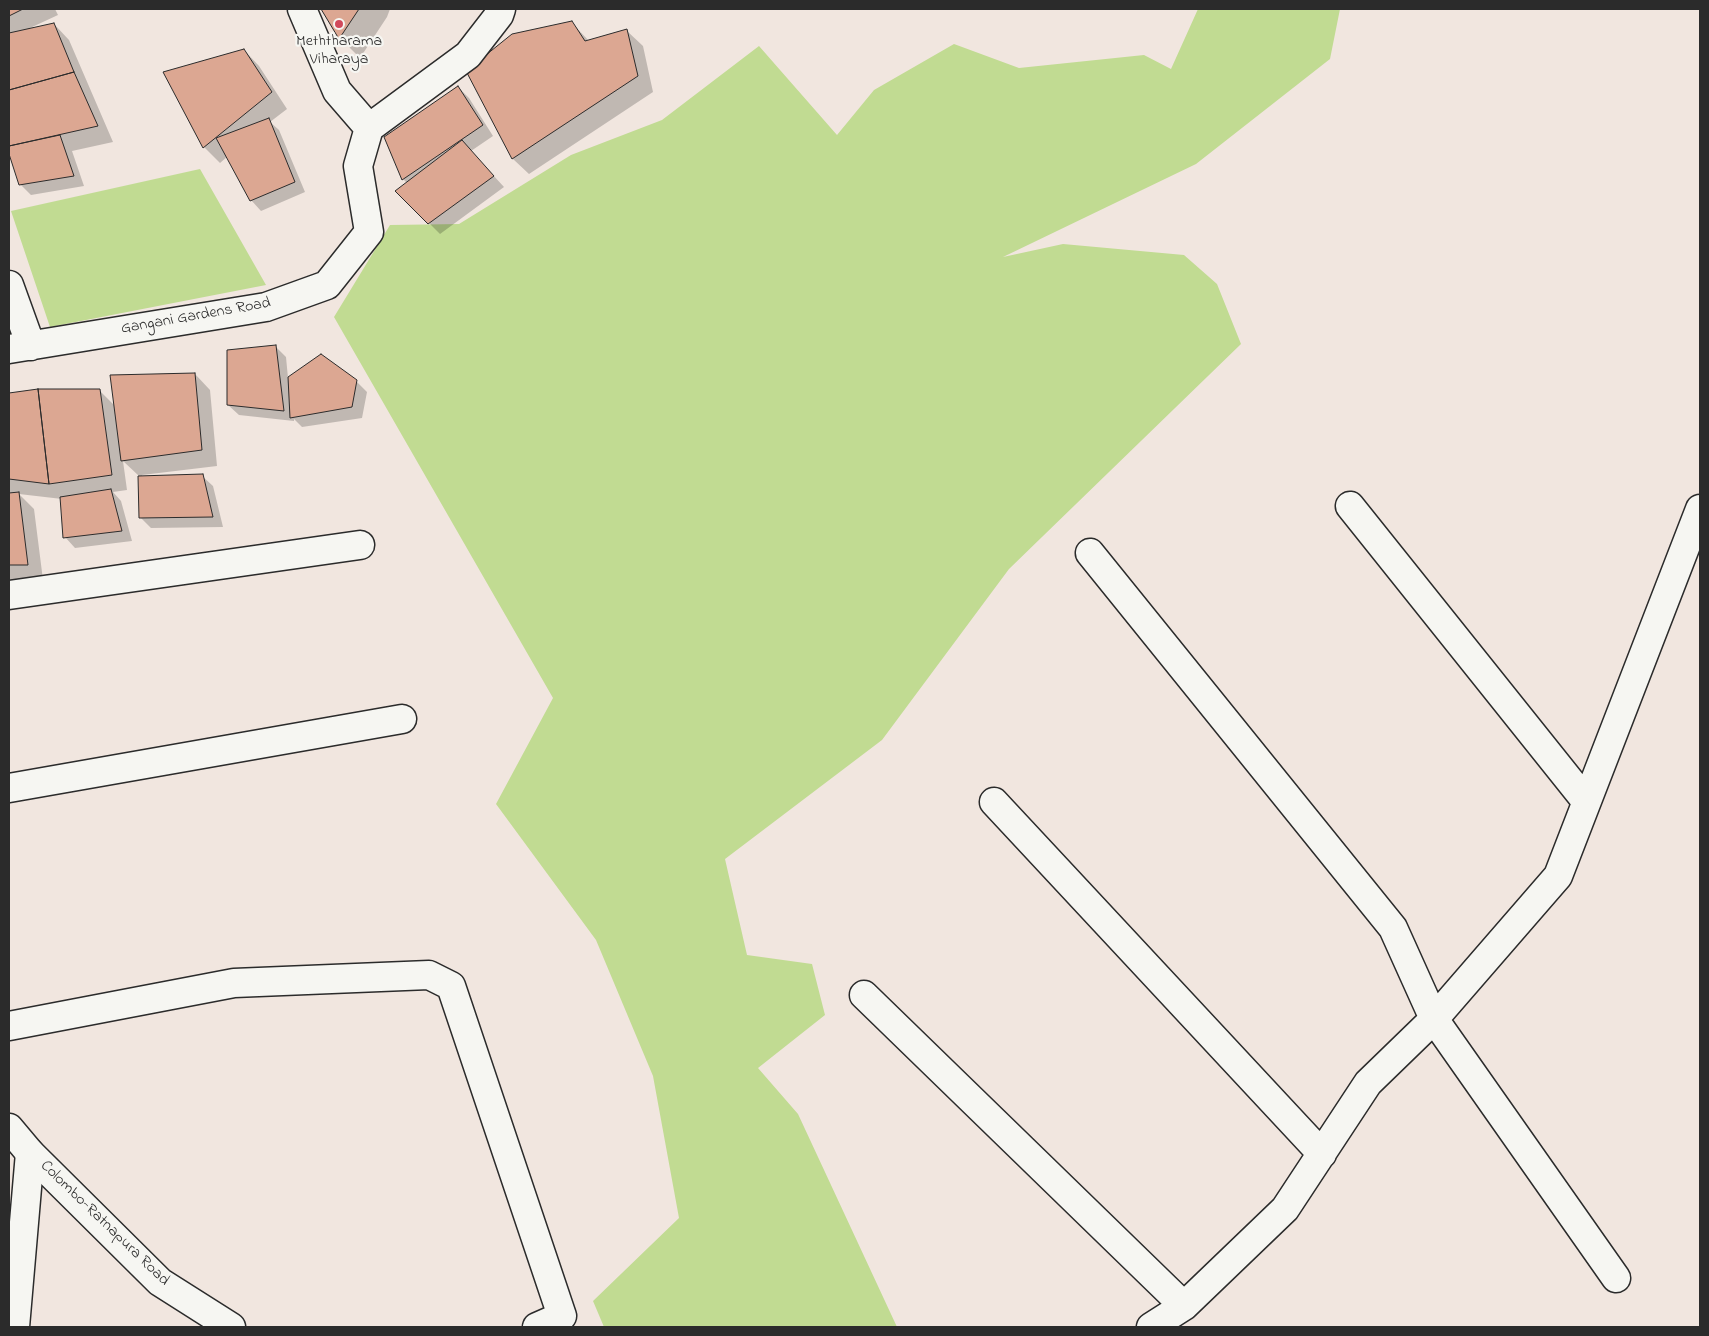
<!DOCTYPE html>
<html>
<head>
<meta charset="utf-8">
<style>
  body { margin:0 }
  #map { position:relative; width:1709px; height:1336px; overflow:hidden; background:#f1e6df; font-family:"Indie Flower",sans-serif }
  canvas { display:block }
  .frame { position:absolute; inset:0; border:10px solid #2b2b2b; pointer-events:none }
</style>
</head>
<body>
<div id="map">
<canvas width="1709" height="1336"></canvas>
<div class="frame"></div>
</div>
<script>
const c = document.querySelector('canvas').getContext('2d');
c.lineJoin = 'round';
function fillPath(path, color) {
  c.fillStyle = color;
  c.fill(path, 'evenodd');
}
function shape(rows) {
  const path = new Path2D();
  for (const r of rows) {
    path.moveTo(r[0], r[1]);
    for (let i = 2; i < r.length; i += 2) path.lineTo(r[i], r[i + 1]);
  }
  return path;
}
function stroke(path, color, width, dash) {
  c.strokeStyle = color;
  c.lineWidth = width;
  c.lineCap = dash ? 'butt' : 'round';
  c.setLineDash(dash || []);
  c.stroke(path);
}
function write(font, color, halo, rows, align = 'center') {
  c.font = font + ' "Indie Flower",sans-serif';
  c.lineWidth = 4.5;
  c.setLineDash([]);
  c.textBaseline = 'middle';
  c.strokeStyle = halo;
  c.fillStyle = color;
  for (const [text, x, y, turn = 0] of rows) {
    c.save();
    c.translate(x, y);
    c.rotate((+turn || 0) * Math.PI / 180);
    c.textAlign = isNaN(turn) ? turn : align;
    if (halo) c.strokeText(text, 0, 0);
    c.fillText(text, 0, 0);
    c.restore();
  }
}
fillPath(shape([
  [1198,9,1340,9,1330,59,1196,164,1003,257,1063,244,1184,255,1217,284,1241,344,1009,569,882,740,725,859,747,955,812,964,825,1015,758,1068,798,1114,897,1327,604,1327,593,1301,679,1218,653,1076,596,940,496,804,553,698,334,317,390,225,459,224,571,155,662,120,759,46,837,135,874,90,954,44,1019,68,1144,55,1171,69],
  [200,169,266,285,50,327,11,211]
]), '#c1db92');
fillPath(shape([
  [9,9,55,9,58,15,30,28,54,24,69,40,113,142,72,151,84,186,31,195,20,184,9,151],
  [322,9,390,9,387,17,360,58,340,38],
  [572,23,589,41,627,31,643,46,653,92,529,174,513,159,468,72],
  [244,50,259,66,287,109,270,122,279,130,305,192,261,211,251,200,228,156,220,163,204,147],
  [458,87,469,98,493,136,471,151,504,187,440,234,397,191,407,183,403,179],
  [275,346,286,357,288,378,356,381,367,392,362,418,302,427,294,419,294,421,239,415,228,405],
  [195,374,210,390,217,466,142,475,142,477,202,476,213,486,223,527,151,528,141,518,139,476,123,461,127,490,113,492,121,501,132,541,75,548,65,537,62,499,19,494,34,509,43,580,9,580,9,395,38,391,100,391,115,406]
]), '#0003');
const building = shape([
  [9,9,23,9,9,16,9,9],
  [321,9,359,9,339,39,321,9],
  [572,21,585,41,627,29,638,76,512,159,466,71,512,34,572,21],
  [54,23,74,72,9,90,9,33,54,23],
  [244,49,272,92,203,148,163,72,244,49],
  [74,72,98,126,9,146,9,90,74,72],
  [458,86,483,125,402,180,384,137,458,86],
  [269,118,295,182,250,201,216,138,269,118],
  [60,135,74,176,19,185,9,154,9,146,60,135],
  [462,140,494,176,428,224,395,191,462,140],
  [276,345,284,411,227,405,227,350,276,345],
  [321,354,357,380,352,407,290,418,288,377,321,354],
  [195,373,202,450,121,461,110,375,195,373],
  [38,389,49,484,9,479,9,393,38,389],
  [38,389,100,389,112,475,49,484,38,389],
  [203,474,213,517,139,518,138,476,203,474],
  [111,489,122,531,63,538,60,497,111,489],
  [19,492,28,565,9,565,9,493,19,492]
]);
fillPath(building, '#dca792');
stroke(building, '#2b2b2b', 1);
const minor = shape([
  [302,9,337,91,369,128],
  [9,285,31,346],
  [9,349,266,307,327,285,369,232,358,166,369,128,468,55,499,15,501,9],
  [1350,506,1586,801],
  [1090,553,1393,928,1434,1019,1616,1278],
  [9,595,360,545],
  [9,788,402,719],
  [994,802,1322,1154],
  [864,995,1184,1306],
  [9,1026,234,983,429,975,451,986,562,1316,537,1327],
  [15,1327,30,1153],
  [1151,1327,1184,1306,1285,1209,1368,1083,1434,1019,1558,876,1700,509]
]);
const highway = shape([
  [9,1128,30,1153,160,1282,231,1327]
]);
stroke(minor, '#2b2b2b', 31);
stroke(highway, '#2b2b2b', 31);
stroke(minor, '#f6f6f2', 28);
stroke(highway, '#f6f6f2', 28);
for (const [x, y, r, color] of [
  [339,24,5,"#d1495b"]
]) {
  const dot = new Path2D();
  dot.arc(x, y, r, 0, 2 * Math.PI);
  c.fillStyle = color;
  c.fill(dot);
  stroke(dot, '#f6f6f2', 2);
}
write('16px', '#2b2b2b', '#f6f6f2', [
  ["Meththarama",339,42],
  ["Viharaya",339,60]
]);
write('16px', '#2b2b2b', '#f6f6f2', [
  ["Gangani Gardens Road",196,317,-10],
  ["Colombo-Ratnapura Road",104,1224,44]
]);
</script>
</body>
</html>
